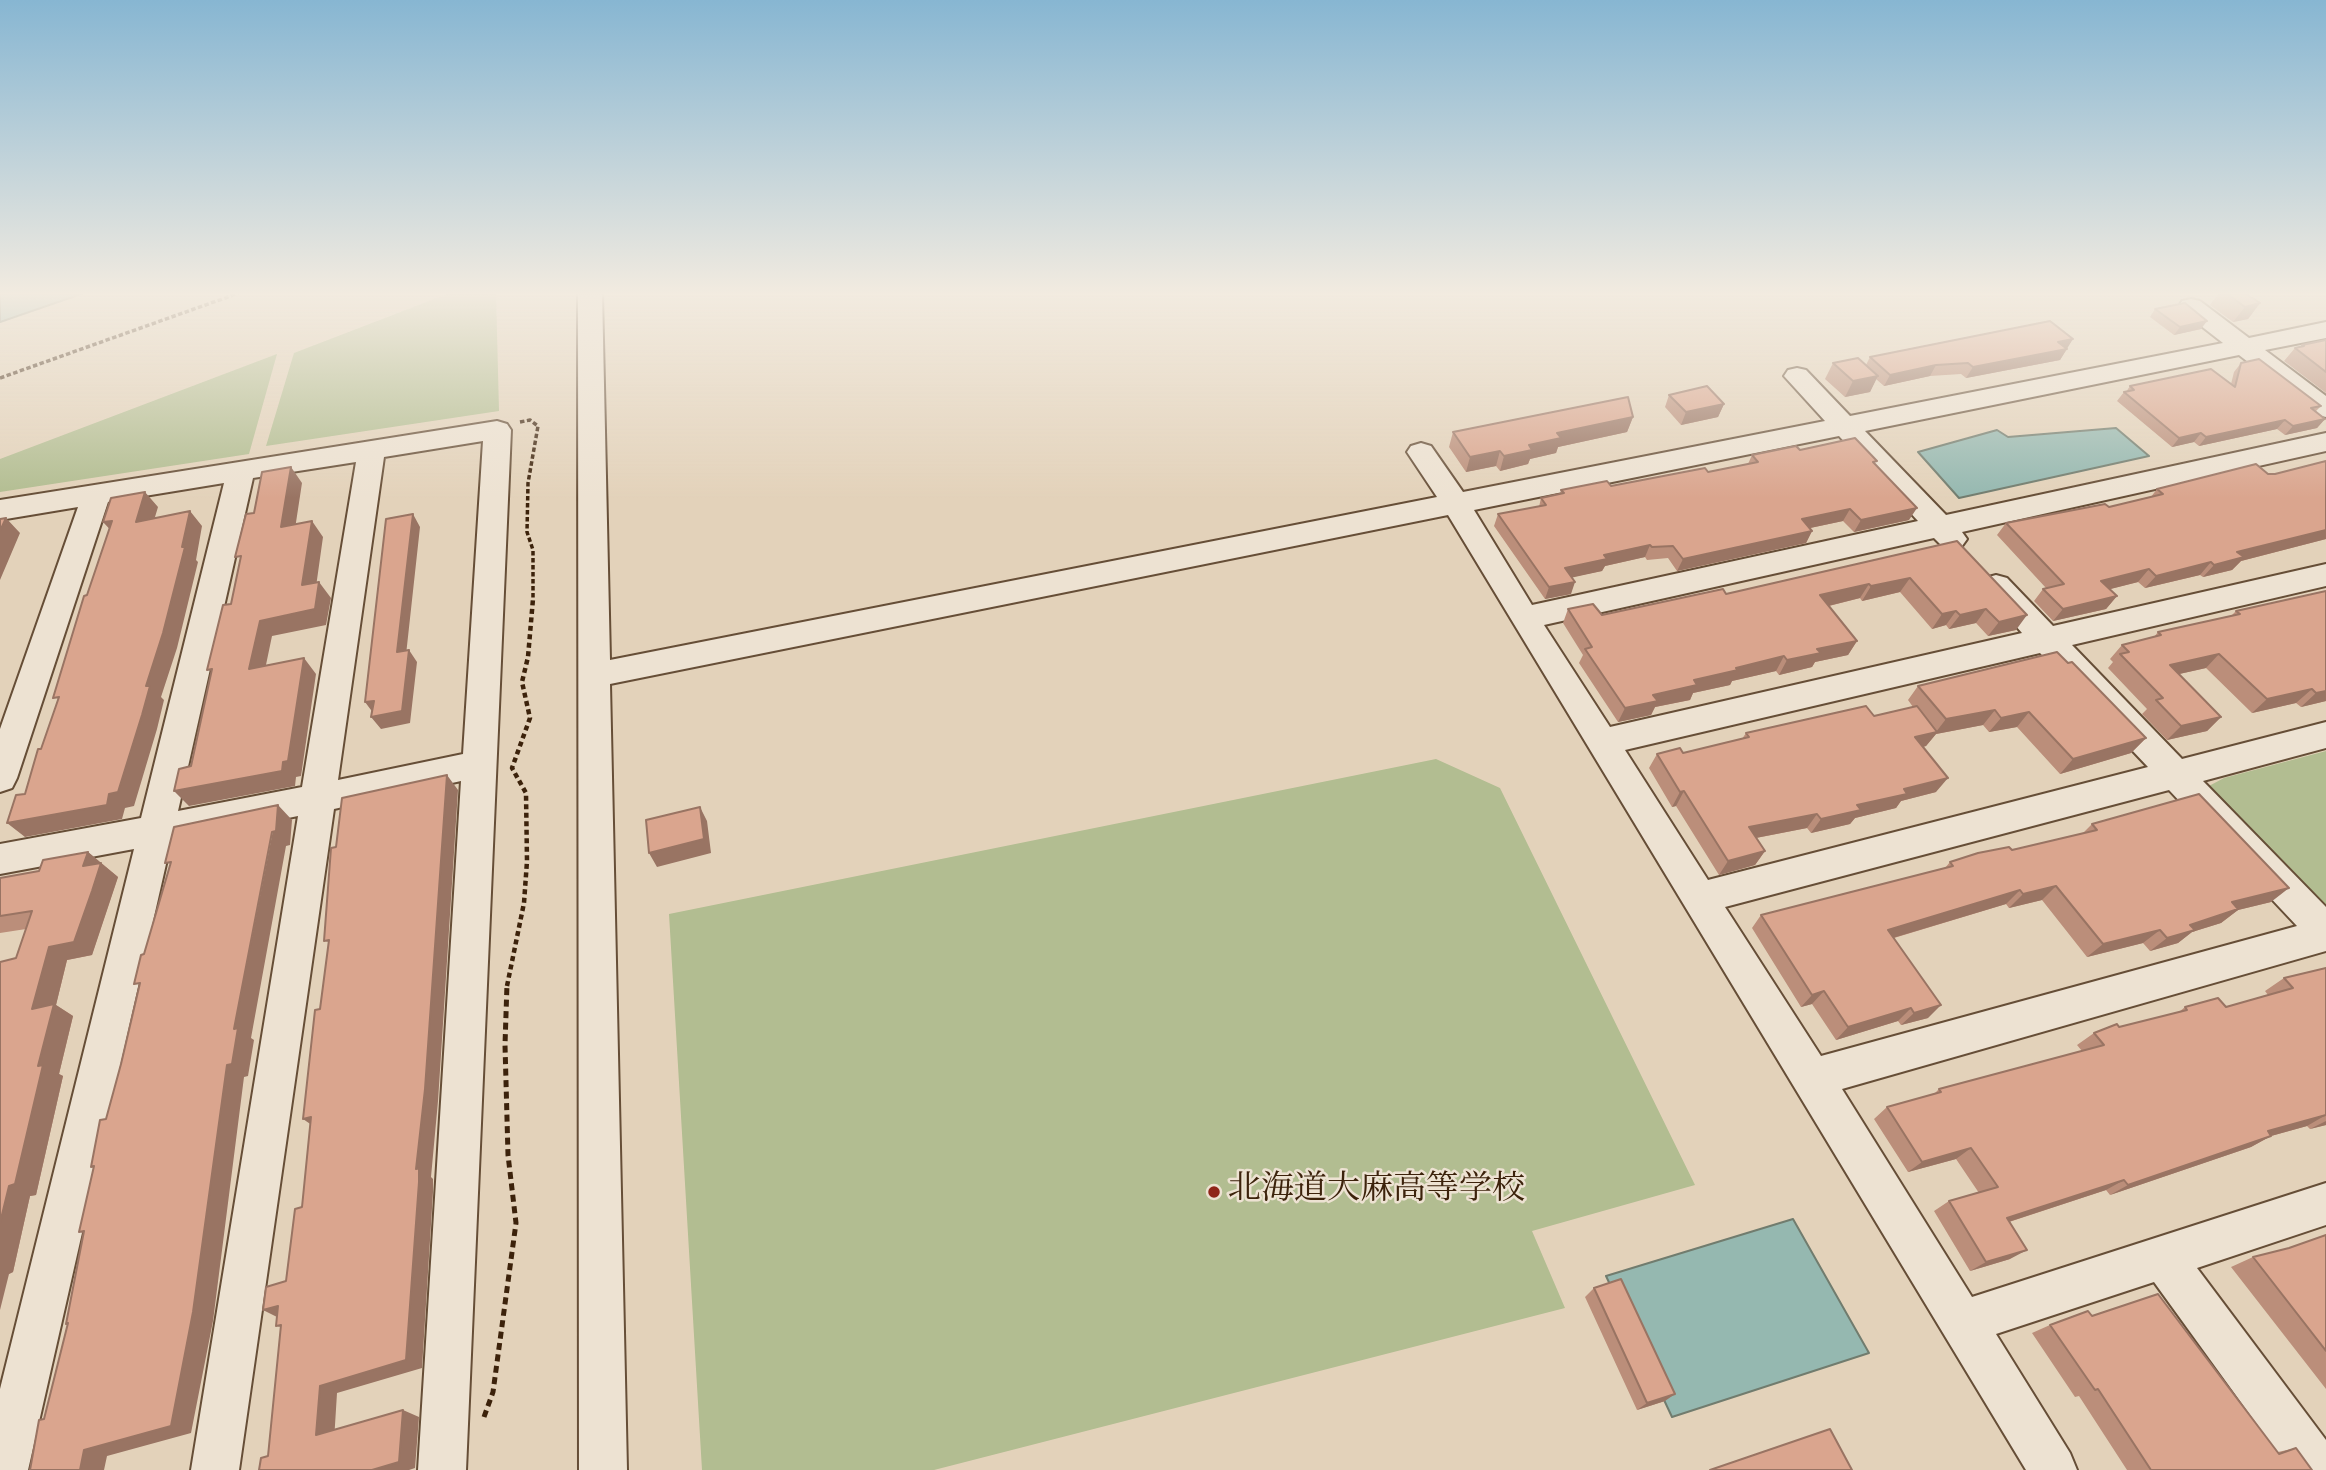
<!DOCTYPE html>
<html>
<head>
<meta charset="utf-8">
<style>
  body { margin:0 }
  canvas { display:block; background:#e3d2ba }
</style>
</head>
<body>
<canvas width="2326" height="1470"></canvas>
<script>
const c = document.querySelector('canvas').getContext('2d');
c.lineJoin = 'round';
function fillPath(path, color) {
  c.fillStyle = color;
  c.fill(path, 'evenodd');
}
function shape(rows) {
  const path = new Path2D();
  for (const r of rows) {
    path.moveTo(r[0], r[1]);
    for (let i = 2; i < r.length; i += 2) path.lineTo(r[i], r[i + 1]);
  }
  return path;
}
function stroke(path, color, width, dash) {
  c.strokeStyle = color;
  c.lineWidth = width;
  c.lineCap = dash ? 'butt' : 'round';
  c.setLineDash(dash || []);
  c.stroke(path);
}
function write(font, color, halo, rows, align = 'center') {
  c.font = font + ' Vollkorn,"Noto Serif JP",serif';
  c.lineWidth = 5;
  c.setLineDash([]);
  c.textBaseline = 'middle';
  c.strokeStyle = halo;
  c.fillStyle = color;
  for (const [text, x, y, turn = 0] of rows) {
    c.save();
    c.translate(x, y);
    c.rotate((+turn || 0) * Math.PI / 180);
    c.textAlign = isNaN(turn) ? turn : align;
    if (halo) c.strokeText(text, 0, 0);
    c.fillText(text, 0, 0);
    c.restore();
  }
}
fillPath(shape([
  [450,293,496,293,499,411,266,446,294,353],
  [277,354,249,454,0,492,0,459],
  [2326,751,2326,906,2304,895,2207,787,2224,778],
  [1436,759,1500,788,1695,1185,1532,1231,1565,1308,934,1470,702,1470,669,914]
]), '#b2bd91');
const water = shape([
  [6,293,84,293,0,322,0,294,6,293],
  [2116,428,2149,456,1959,498,1918,452,1997,430,2008,437,2116,428],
  [1793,1219,1869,1353,1672,1417,1606,1276,1793,1219]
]);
fillPath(water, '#95b8b0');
stroke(water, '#717c6e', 2);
const minor = shape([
  [578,293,602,293,610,660,1437,497,1407,452,1411,446,1421,443,1431,446,1463,492,1825,421,1784,376,1788,370,1797,368,1806,370,1850,416,2223,343,2182,311,2179,306,2182,301,2191,299,2200,301,2249,338,2326,322,2326,338,2265,350,2326,396,2326,417,2317,415,2239,355,1865,431,1946,515,2326,433,2326,451,1962,532,1967,539,1962,546,1952,549,1942,546,1934,538,1544,625,1610,727,2022,633,1981,586,1985,578,1996,575,2007,578,2053,626,2326,564,2326,586,2072,645,2182,759,2326,722,2326,748,2203,781,2326,907,2326,951,1842,1089,1972,1297,2326,1183,2326,1225,2197,1268,2326,1440,2326,1470,2290,1470,2154,1282,1996,1334,2070,1453,2077,1470,2026,1470,1448,515,610,684,627,1470,579,1470,578,293],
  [1839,436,1918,521,1532,605,1474,510,1839,436],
  [2040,653,2148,767,1708,880,1625,750,2040,653],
  [2169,790,2297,926,1821,1056,1725,907,2169,790],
  [497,421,507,424,511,430,466,1470,418,1470,461,781,334,809,239,1470,191,1470,298,816,171,842,28,1470,0,1470,0,1389,134,849,0,874,0,844,141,818,224,483,108,502,17,778,12,788,0,792,0,729,78,507,0,520,0,500,497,421],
  [483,441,463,754,338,780,384,457,483,441],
  [356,462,302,787,178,811,253,478,356,462]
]);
stroke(minor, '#664e37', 4);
stroke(shape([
  [0,378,239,293],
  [520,422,530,420,538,426,528,483,527,532,533,550,533,600]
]), '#3c220b', 3.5, [4.5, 2.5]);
stroke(shape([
  [507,986,524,903,527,861,526,793,512,768,530,718,522,682,528,657,533,599]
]), '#3c220b', 4.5, [5, 3.5]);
stroke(shape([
  [484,1417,493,1392,516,1223,508,1155,505,1045,507,984]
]), '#3c220b', 5, [7, 4.5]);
fillPath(minor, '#ede2d2');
fillPath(shape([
  [2219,293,2245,293,2260,303,2248,319,2233,322,2210,305],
  [2155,309,2201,329,2174,335,2150,317],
  [2326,340,2326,393,2284,361,2295,348,2300,347,2302,345],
  [2067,349,2060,360,1966,378,1961,374,1930,376,1884,386,1876,379,1870,392,1845,397,1825,379,1833,363,1866,365,1870,357],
  [2241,363,2321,406,2316,411,2325,419,2317,428,2285,435,2277,429,2199,446,2194,442,2172,447,2117,401,2124,392,2126,392,2130,386,2231,384,2234,372],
  [1669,395,1724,404,1718,417,1681,425,1665,407],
  [1633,417,1627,432,1558,447,1556,453,1530,459,1528,464,1500,471,1496,466,1466,472,1449,447,1453,432],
  [1800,450,1875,465,1909,520,1854,532,1843,521,1810,528,1812,531,1806,543,1677,571,1668,558,1647,560,1645,557,1605,566,1602,571,1572,577,1571,594,1545,599,1494,526,1498,514,1539,507,1541,498,1560,494,1561,490,1611,486,1708,472,1748,464,1752,455],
  [2326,461,2326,539,2241,561,2232,570,2203,577,2200,575,2145,588,2138,582,2110,589,2117,596,2106,609,2053,621,2034,601,2043,589,2046,588,1997,535,2006,523,2109,507,2151,497,2157,489,2268,474,2275,474],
  [1957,541,2016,630,1988,636,1976,623,1949,629,1946,625,1932,629,1900,592,1862,601,1860,598,1829,606,1857,641,1848,655,1815,662,1812,667,1779,675,1776,671,1732,681,1730,685,1693,693,1690,700,1655,707,1651,715,1618,722,1579,663,1583,655,1563,623,1568,609,1602,615,1726,594],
  [2236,611,2326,701,2301,707,2296,703,2252,713,2206,668,2179,674,2221,717,2207,731,2167,740,2142,714,2147,709,2108,668,2113,662,2110,659,2122,645,2154,637,2158,632,2231,616],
  [2068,663,2146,738,2131,753,2060,774,2017,727,1989,732,1983,725,1936,734,1926,746,1923,747,1936,792,1901,801,1896,808,1855,818,1850,824,1811,833,1807,828,1756,838,1765,851,1755,865,1719,875,1676,806,1672,807,1649,768,1657,754,1683,753,1742,739,1746,733,1874,716,1913,707,1908,700,1918,686],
  [2092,824,2271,902,2238,910,2221,923,2192,932,2178,943,2150,951,2143,943,2087,957,2042,900,2009,908,2006,904,1894,938,1928,1018,1901,1025,1898,1021,1836,1040,1812,1004,1801,1007,1752,928,1761,915,1945,868,1950,862,2012,850,2083,833],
  [88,852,118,877,92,955,67,960,56,1005,73,1016,59,1074,63,1076,36,1195,30,1196,13,1272,9,1274,16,958,26,929,0,933,0,878,39,871],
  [2326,968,2326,1125,2310,1129,2307,1126,2271,1136,2251,1147,2110,1195,2106,1190,2009,1222,2010,1259,1970,1271,1934,1211,1949,1201,1979,1193,1956,1159,1908,1172,1874,1119,1887,1107,1934,1094,1939,1089,2082,1051,2077,1045,2094,1033,2179,1012,2185,1007,2226,1007,2268,995,2265,991,2284,978],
  [2326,1235,2326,1389,2231,1267,2253,1257,2289,1248],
  [1594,1288,1665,1401,1637,1410,1585,1297],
  [2092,1316,2278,1452,2296,1448,2312,1470,2127,1470,2079,1396,2075,1397,2032,1333,2050,1325]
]), '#bb8e7a');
fillPath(shape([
  [2260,303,2248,319,2233,322,2245,307],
  [2207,321,2201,329,2174,335,2180,327],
  [2073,339,2060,360,1966,378,1973,367,2058,342],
  [1936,365,1930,376,1884,386,1890,375],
  [1878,376,1870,392,1845,397,1853,381],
  [1724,404,1718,417,1681,425,1686,412],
  [1633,417,1627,432,1558,447,1556,453,1530,459,1528,464,1500,471,1504,456,1557,433],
  [2325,419,2317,428,2285,435,2293,426],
  [2285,420,2277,429,2199,446,2206,437],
  [2201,433,2194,442,2172,447,2179,438],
  [1500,451,1496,466,1466,472,1470,457],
  [291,467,302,483,293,542,281,527],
  [145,492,158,507,149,537,136,522],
  [1917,508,1909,520,1854,532,1861,520],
  [1850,509,1843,521,1796,531,1802,519],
  [190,511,202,526,196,560,198,562,177,648,161,697,164,700,157,729,134,806,125,808,122,819,25,837,7,823,109,794,146,686,182,547],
  [413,514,420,527,405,664,397,652],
  [6,518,20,533,0,580,0,531],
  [112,521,117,537,103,522],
  [312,521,323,537,314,601,302,585],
  [2326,530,2326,539,2241,561,2232,570,2203,577,2214,565,2237,552],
  [1812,531,1806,543,1677,571,1683,559],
  [1650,545,1645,557,1605,566,1602,571,1561,580,1565,568,1604,555],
  [2211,562,2200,575,2145,588,2156,576],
  [2149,569,2138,582,2091,594,2101,581],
  [1910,578,1900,592,1862,601,1871,586],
  [319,582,331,598,326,625,272,636,262,684,249,669,260,621],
  [1575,582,1571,594,1545,599,1549,587],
  [1869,584,1860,598,1812,610,1820,595],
  [2117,596,2106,609,2053,621,2063,609],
  [1986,609,1976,623,1949,629,1960,615],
  [1956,611,1946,625,1932,629,1942,614],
  [2027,615,2016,630,1988,636,1999,622],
  [1857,641,1848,655,1815,662,1812,667,1779,675,1787,660,1817,649],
  [409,650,417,662,410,723,381,729,371,717],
  [2219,654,2206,668,2157,679,2170,665],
  [1784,656,1776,671,1732,681,1730,685,1693,693,1690,700,1655,707,1651,715,1618,722,1625,708,1653,695,1694,680,1736,668],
  [304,658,316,674,301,776,296,777,295,786,189,806,174,791,283,762],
  [2312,689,2296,703,2252,713,2267,699],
  [2326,691,2326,701,2301,707,2316,693],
  [374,701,374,714,365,702],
  [1995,710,1983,725,1936,734,1926,746,1903,752,1915,737,1936,732,1946,719],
  [2029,712,2017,727,1989,732,2001,718],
  [2221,717,2207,731,2167,740,2181,726],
  [2146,738,2131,753,2060,774,2073,759],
  [447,775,458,790,438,1101,431,1177,433,1179,433,1192,422,1368,337,1393,334,1441,316,1435,320,1386,416,1169],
  [1948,778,1936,792,1901,801,1896,808,1855,818,1850,824,1811,833,1821,819,1904,789],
  [1684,791,1676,806,1672,807,1680,792],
  [278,805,292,820,290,845,286,846,251,1038,254,1040,248,1076,244,1077,213,1321,191,1433,107,1456,104,1470,80,1470,84,1450,227,1065],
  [700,807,707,821,711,853,657,867,649,853],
  [1817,814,1807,828,1740,841,1749,827],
  [1765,851,1755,865,1719,875,1728,861],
  [88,852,118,877,92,955,67,960,56,1005,73,1016,59,1074,63,1076,36,1195,30,1196,13,1272,9,1274,0,1310,0,1223,38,1066,32,1009,49,947],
  [2056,886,2042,900,2009,908,2023,894],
  [2289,888,2271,902,2238,910,2221,923,2192,932,2178,943,2150,951,2167,938,2232,902],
  [2020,890,2006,904,1876,943,1888,930],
  [2160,930,2143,943,2087,957,2103,944],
  [1824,991,1812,1004,1801,1007,1812,995],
  [1941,1005,1928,1018,1901,1025,1914,1013],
  [1911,1008,1898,1021,1836,1040,1848,1027],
  [2326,1115,2307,1126,2271,1136,2251,1147,2110,1195,2128,1185,2268,1131],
  [311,1117,319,1130,303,1119],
  [2326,1121,2326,1125,2310,1129],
  [1971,1148,1956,1159,1908,1172,1922,1162],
  [2124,1180,2106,1190,1990,1228,2007,1218],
  [2027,1250,2010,1259,1970,1271,1986,1262],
  [278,1306,281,1319,263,1310],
  [1675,1394,1665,1401,1637,1410,1647,1403],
  [403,1410,419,1417,415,1468,409,1470,372,1470]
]), '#997463');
const building = shape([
  [2226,293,2245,293,2260,303,2245,307,2226,293],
  [2185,303,2207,321,2180,327,2155,309,2185,303],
  [2050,321,2073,339,2058,342,2067,349,1973,367,1968,363,1936,365,1890,375,1870,357,2050,321],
  [2326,340,2326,372,2295,348,2304,346,2302,345,2326,340],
  [1858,358,1878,376,1853,381,1833,363,1858,358],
  [2259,359,2321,406,2311,408,2325,419,2293,426,2285,420,2206,437,2201,433,2179,438,2124,392,2134,390,2130,386,2211,369,2235,387,2241,363,2259,359],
  [1707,386,1724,404,1686,412,1669,395,1707,386],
  [1628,397,1633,417,1557,433,1561,438,1529,445,1532,450,1504,456,1500,451,1470,457,1453,432,1628,397],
  [1855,438,1877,461,1873,462,1917,508,1861,520,1850,509,1802,519,1812,531,1683,559,1673,546,1652,547,1650,545,1604,555,1607,559,1565,568,1575,582,1549,587,1498,514,1546,505,1541,498,1564,493,1561,490,1607,481,1611,486,1705,468,1708,472,1758,462,1752,455,1796,446,1800,450,1855,438],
  [2326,461,2326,530,2237,552,2244,557,2214,565,2211,562,2156,576,2149,569,2101,581,2117,596,2063,609,2043,589,2064,584,2006,523,2105,504,2109,507,2163,494,2157,489,2256,464,2268,474,2275,474,2326,461],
  [291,467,281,527,312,521,302,585,319,582,315,609,260,621,249,669,304,658,288,761,283,762,282,771,174,791,179,769,191,766,212,669,207,670,223,605,231,604,241,556,235,557,246,514,254,513,262,472,291,467],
  [145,492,136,522,190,511,182,547,185,547,163,633,146,686,150,686,142,715,118,792,109,794,107,805,7,823,16,795,25,794,38,749,41,749,59,697,53,698,84,596,87,595,112,521,103,522,111,498,145,492],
  [413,514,397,652,409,650,402,711,371,717,374,701,365,702,386,519,413,514],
  [6,518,0,531,0,519,6,518],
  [1957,541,2027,615,1999,622,1986,609,1960,615,1956,611,1942,614,1910,578,1871,586,1869,584,1820,595,1857,641,1817,649,1821,653,1787,660,1784,656,1736,668,1738,670,1694,680,1697,685,1653,695,1658,701,1625,708,1585,649,1592,647,1568,609,1593,604,1602,615,1723,589,1726,594,1957,541],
  [2326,591,2326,691,2316,693,2312,689,2267,699,2219,654,2170,665,2221,717,2181,726,2156,700,2163,698,2120,654,2129,652,2122,645,2161,635,2158,632,2240,614,2236,611,2326,591],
  [2057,652,2068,663,2072,662,2146,738,2073,759,2029,712,2001,718,1995,710,1946,719,1918,686,2057,652],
  [1866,706,1874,716,1917,706,1937,732,1915,737,1948,778,1904,789,1907,794,1857,805,1861,810,1821,819,1817,814,1749,827,1765,851,1728,861,1684,791,1680,792,1657,754,1680,748,1683,753,1749,737,1746,733,1866,706],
  [447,775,425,1089,416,1169,419,1168,419,1182,406,1360,320,1386,316,1435,403,1410,399,1462,372,1470,259,1470,261,1458,268,1456,281,1325,276,1326,278,1306,263,1310,266,1287,286,1281,295,1209,302,1207,311,1117,303,1119,315,1010,320,1009,329,940,324,941,331,848,336,847,342,798,447,775],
  [2199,794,2289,888,2232,902,2238,909,2190,925,2195,930,2167,938,2160,930,2103,944,2056,886,2023,894,2020,890,1888,930,1941,1005,1914,1013,1911,1008,1848,1027,1824,991,1812,995,1761,915,1953,866,1950,862,1978,853,2009,847,2012,850,2097,830,2092,824,2199,794],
  [278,805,276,831,272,832,234,1029,238,1028,232,1064,227,1065,193,1312,171,1426,84,1450,80,1470,30,1470,39,1420,44,1419,68,1323,66,1324,84,1231,79,1232,94,1166,91,1167,100,1120,106,1119,121,1064,140,983,134,984,141,955,144,954,171,862,165,863,174,827,278,805],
  [700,807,704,839,649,853,646,820,700,807],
  [88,852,83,866,101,863,92,891,74,942,49,947,32,1009,54,1004,38,1066,43,1065,15,1184,9,1186,0,1223,0,962,16,958,32,911,0,916,0,878,39,871,43,860,88,852],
  [2326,968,2326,1115,2268,1131,2271,1136,2128,1185,2124,1180,2007,1218,2027,1250,1986,1262,1949,1201,1998,1187,1971,1148,1922,1162,1887,1107,1941,1092,1939,1089,2104,1045,2094,1033,2117,1024,2119,1027,2187,1010,2185,1007,2218,998,2226,1007,2293,988,2284,978,2326,968],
  [2326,1235,2326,1351,2253,1257,2289,1248,2326,1235],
  [1621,1279,1675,1394,1647,1403,1594,1288,1621,1279],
  [2158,1294,2279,1454,2296,1448,2312,1470,2151,1470,2098,1389,2095,1390,2050,1325,2088,1311,2092,1316,2158,1294],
  [1830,1429,1852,1470,1710,1470,1830,1429]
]);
fillPath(building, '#daa58e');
stroke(building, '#997463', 2);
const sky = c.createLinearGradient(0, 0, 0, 498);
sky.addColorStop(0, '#87b6d2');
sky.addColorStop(0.59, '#f2ebe0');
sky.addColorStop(1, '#f2ebe000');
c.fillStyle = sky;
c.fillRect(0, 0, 2326, 498);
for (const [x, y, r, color] of [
  [1214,1192,7,"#8f2418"]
]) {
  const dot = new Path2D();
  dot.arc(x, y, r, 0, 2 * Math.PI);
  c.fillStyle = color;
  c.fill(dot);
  stroke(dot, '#ede2d2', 2.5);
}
write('33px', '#3c220b', '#ede2d2', [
  ["北海道大麻高等学校",1228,1192]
], 'left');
</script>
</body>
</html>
